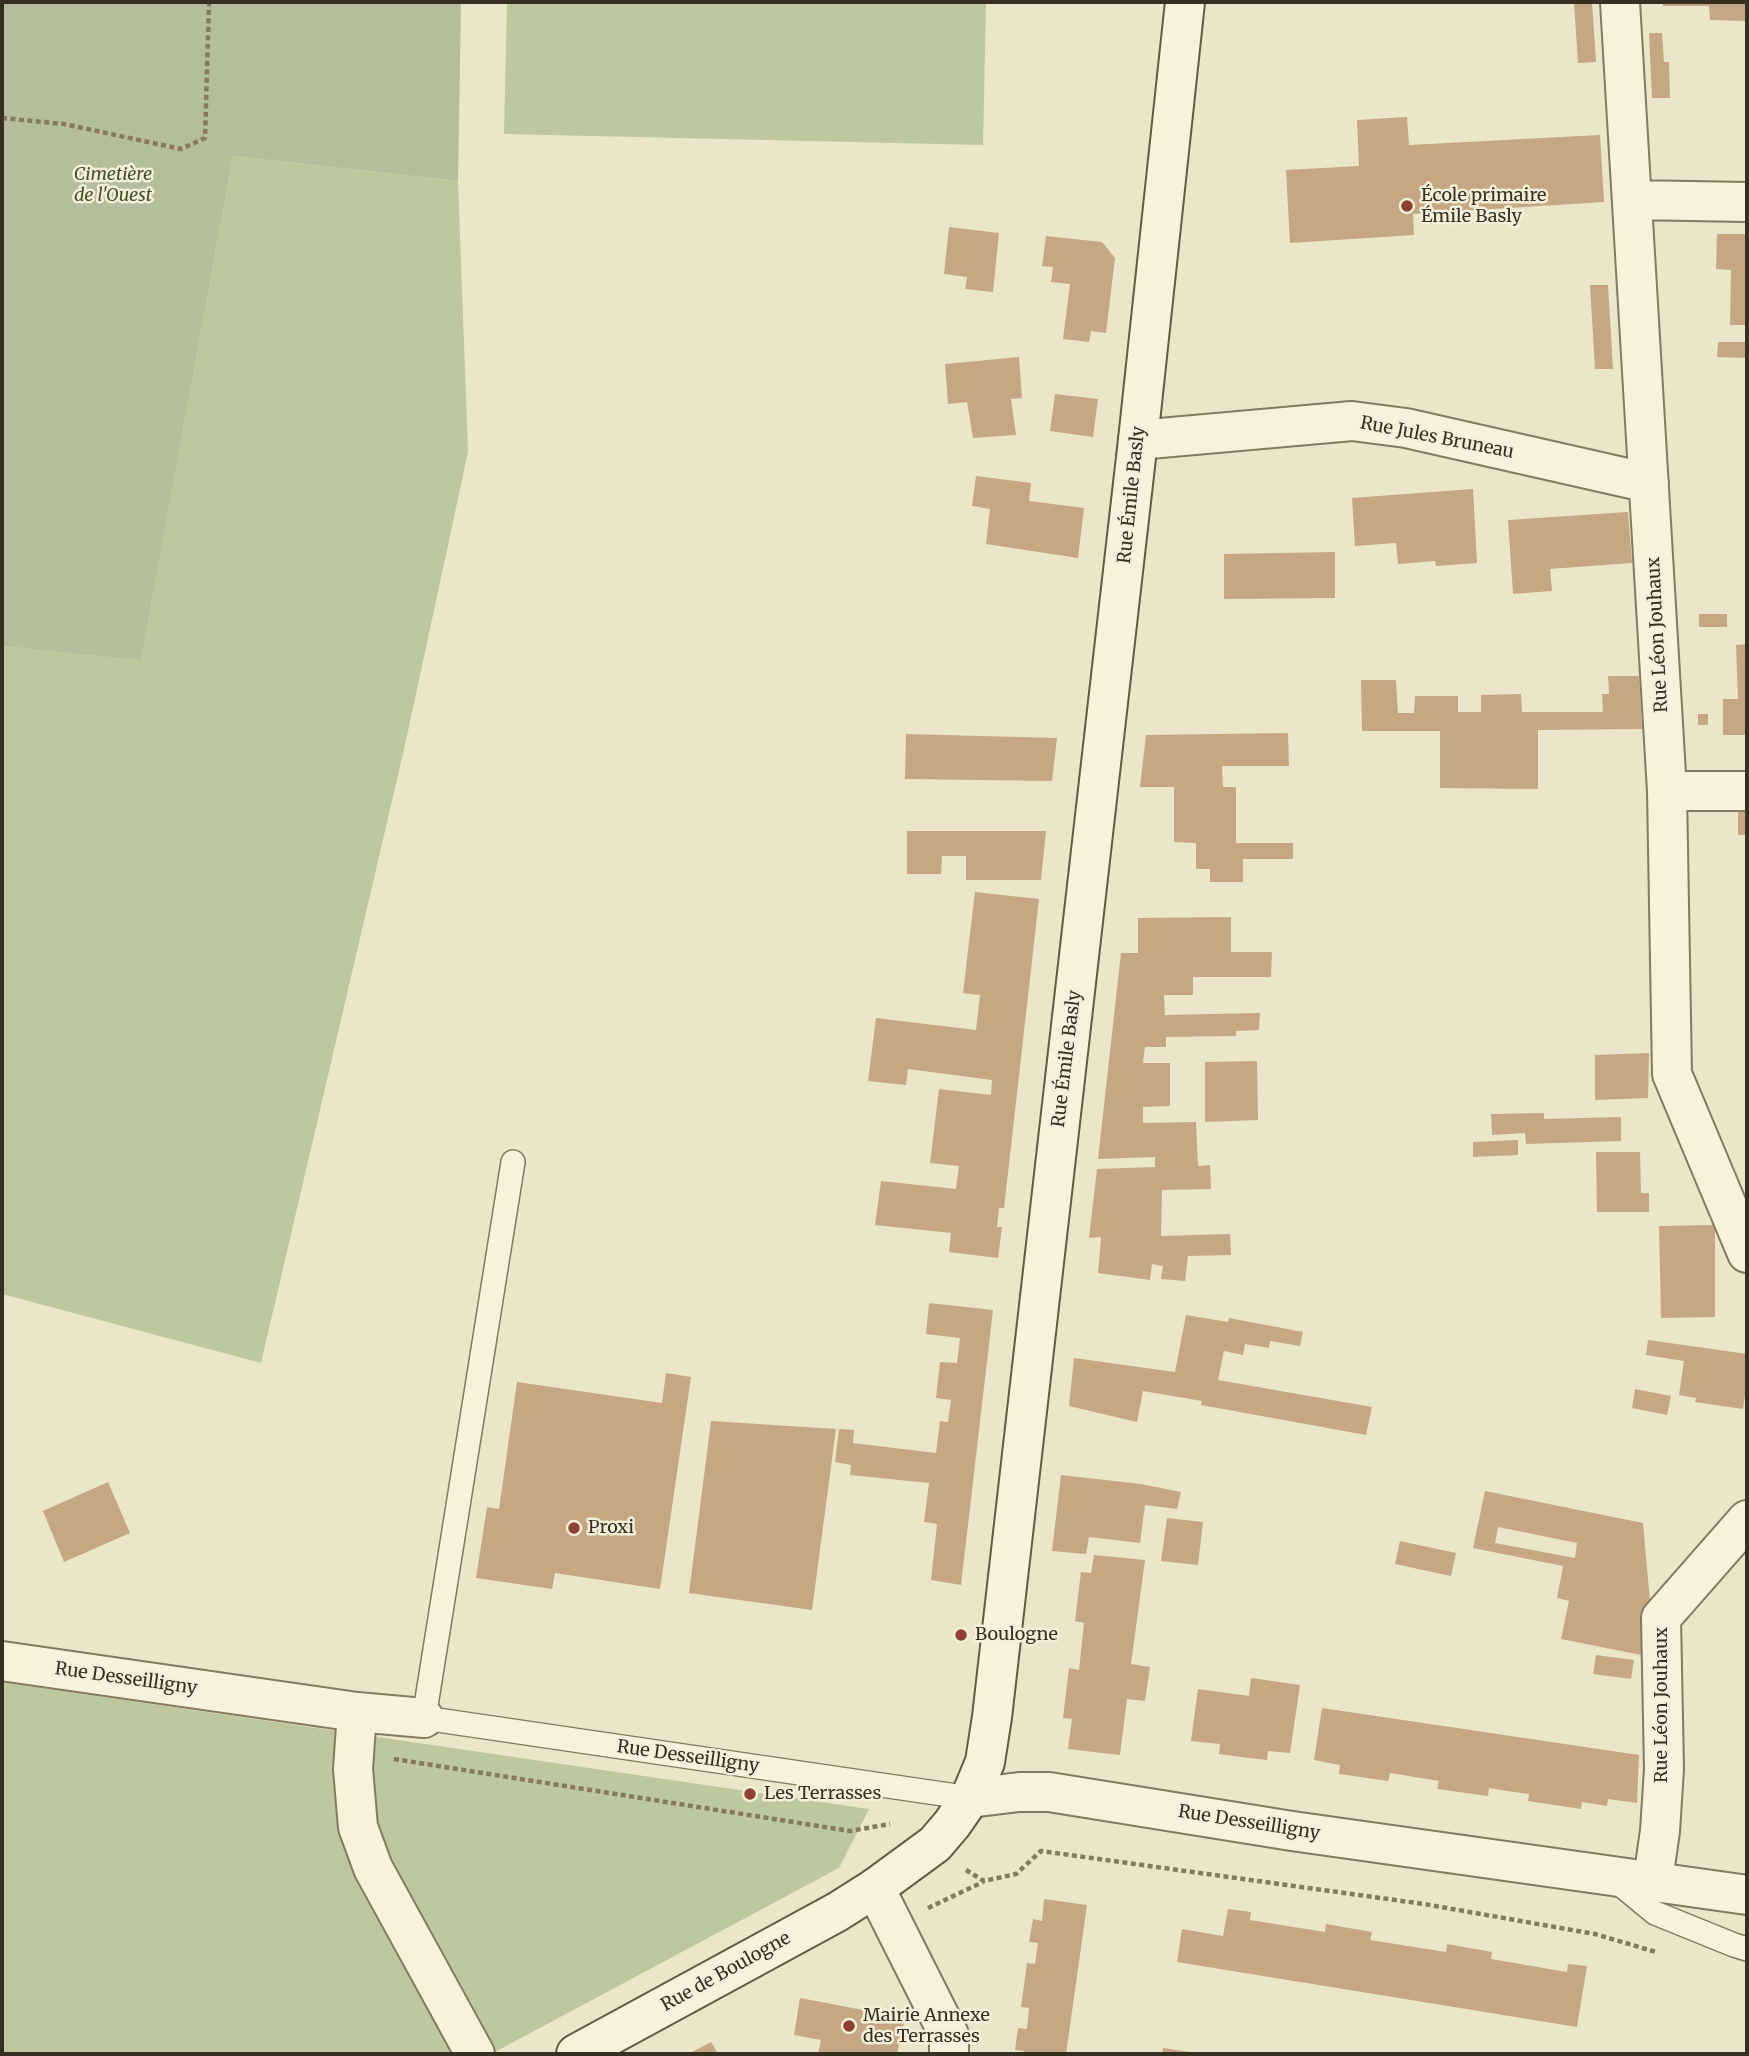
<!DOCTYPE html>
<html>
<head>
<meta charset="utf-8">
<style>
  body { margin:0 }
  #map { position:relative; width:1749px; height:2056px; overflow:hidden; background:#ebe5c9; font-family:Merriweather,serif }
  canvas { display:block }
  .frame { position:absolute; inset:0; border:4px solid #372f21; pointer-events:none }
</style>
</head>
<body>
<div id="map">
<canvas width="1749" height="2056"></canvas>
<div class="frame"></div>
</div>
<script>
const c = document.querySelector('canvas').getContext('2d');
c.lineJoin = 'round';
function fillPath(path, color) {
  c.fillStyle = color;
  c.fill(path, 'evenodd');
}
function shape(rows) {
  const path = new Path2D();
  for (const r of rows) {
    path.moveTo(r[0], r[1]);
    for (let i = 2; i < r.length; i += 2) path.lineTo(r[i], r[i + 1]);
  }
  return path;
}
function stroke(path, color, width, dash) {
  c.strokeStyle = color;
  c.lineWidth = width;
  c.lineCap = dash ? 'butt' : 'round';
  c.setLineDash(dash || []);
  c.stroke(path);
}
function write(font, color, halo, rows, align = 'center') {
  c.font = font + ' Merriweather,serif';
  c.lineWidth = 5;
  c.setLineDash([]);
  c.textBaseline = 'middle';
  c.strokeStyle = halo;
  c.fillStyle = color;
  for (const [text, x, y, turn = 0] of rows) {
    c.save();
    c.translate(x, y);
    c.rotate((+turn || 0) * Math.PI / 180);
    c.textAlign = isNaN(turn) ? turn : align;
    if (halo) c.strokeText(text, 0, 0);
    c.fillText(text, 0, 0);
    c.restore();
  }
}
fillPath(shape([
  [507,2,986,2,983,145,504,134],
  [233,156,458,181,468,452,405,745,261,1363,2,1294,2,646,141,659],
  [2,1682,869,1809,839,1868,491,2054,2,2054]
]), '#bdc89e');
fillPath(shape([
  [2,2,461,2,458,181,233,156,141,660,2,646]
]), '#b5be9c');
fillPath(shape([
  [1574,2,1592,2,1596,62,1578,63],
  [1663,2,1747,2,1747,21,1710,20,1709,6,1663,6],
  [1649,33,1662,33,1664,62,1669,62,1670,98,1652,98],
  [1407,117,1409,145,1600,135,1604,202,1413,214,1414,235,1290,243,1286,170,1359,166,1357,120],
  [949,227,999,233,993,292,965,289,967,277,944,274],
  [1717,234,1747,234,1747,325,1730,325,1731,270,1716,269],
  [1046,236,1102,242,1115,258,1106,333,1091,331,1089,342,1063,339,1070,284,1051,282,1053,267,1042,266],
  [1590,285,1608,285,1613,369,1595,369],
  [1718,342,1746,342,1746,358,1717,357],
  [1019,357,1022,398,1011,399,1016,435,973,438,967,402,948,404,945,364],
  [1055,394,1098,399,1093,437,1050,431],
  [976,476,1031,483,1029,501,1084,508,1078,558,986,544,990,509,972,506],
  [1473,489,1477,563,1436,566,1435,561,1398,564,1396,543,1355,546,1352,498],
  [1628,512,1632,563,1550,569,1552,591,1513,594,1508,520],
  [1335,552,1335,598,1224,599,1224,554],
  [1699,614,1727,614,1727,627,1699,627],
  [1747,644,1747,735,1723,735,1723,699,1738,699,1736,645],
  [1608,676,1639,676,1642,729,1538,730,1538,789,1440,788,1440,731,1362,731,1361,680,1396,680,1398,713,1414,713,1415,696,1458,696,1458,712,1481,712,1481,695,1521,694,1522,712,1603,712,1602,694,1609,694],
  [1698,714,1708,714,1708,725,1698,725],
  [1288,733,1289,766,1222,766,1223,787,1236,787,1236,843,1293,843,1293,859,1243,859,1243,882,1210,882,1210,869,1196,869,1196,843,1174,842,1174,787,1140,787,1146,735],
  [906,734,1057,738,1052,781,905,779],
  [1738,798,1747,798,1747,835,1738,835],
  [907,831,1046,831,1041,880,966,880,966,856,942,856,941,874,907,874],
  [975,892,1039,899,1004,1208,999,1208,997,1227,1002,1227,998,1258,949,1252,951,1233,875,1225,881,1181,956,1189,959,1166,930,1163,939,1089,991,1095,992,1080,908,1069,906,1085,868,1081,876,1018,976,1030,980,995,963,993],
  [1231,917,1231,952,1272,952,1271,977,1193,977,1193,995,1164,995,1165,1015,1260,1013,1259,1030,1236,1031,1236,1036,1166,1037,1166,1047,1145,1047,1143,1063,1170,1063,1170,1106,1143,1107,1143,1123,1196,1122,1198,1166,1210,1165,1211,1189,1162,1190,1161,1236,1230,1234,1231,1255,1188,1256,1185,1281,1161,1279,1163,1266,1152,1264,1150,1280,1098,1273,1101,1237,1089,1238,1097,1169,1155,1167,1155,1157,1098,1159,1121,953,1138,953,1138,918],
  [1649,1053,1648,1098,1595,1100,1595,1055],
  [1257,1061,1258,1120,1205,1122,1205,1062],
  [1544,1113,1544,1119,1621,1117,1621,1141,1526,1144,1525,1133,1492,1135,1491,1114],
  [1518,1140,1518,1155,1473,1157,1473,1142],
  [1596,1152,1640,1152,1641,1193,1649,1193,1649,1212,1597,1212],
  [1715,1225,1715,1317,1661,1318,1659,1226],
  [929,1303,993,1310,961,1585,931,1580,937,1524,924,1522,929,1483,850,1475,851,1465,835,1462,839,1429,854,1430,853,1443,936,1453,940,1421,948,1422,951,1400,936,1398,940,1362,957,1363,960,1338,926,1334],
  [1186,1315,1228,1322,1229,1318,1303,1332,1300,1346,1270,1341,1269,1348,1245,1344,1243,1355,1224,1351,1218,1380,1372,1407,1366,1435,1201,1405,1202,1401,1143,1391,1137,1422,1069,1406,1074,1358,1175,1372],
  [1648,1340,1747,1354,1747,1382,1743,1409,1695,1402,1696,1398,1679,1395,1684,1361,1646,1355],
  [666,1373,691,1377,660,1589,555,1573,552,1589,476,1578,487,1507,499,1509,517,1382,662,1403],
  [1635,1389,1671,1396,1667,1415,1632,1408],
  [711,1421,836,1429,812,1610,689,1593],
  [1061,1475,1141,1484,1181,1492,1177,1509,1145,1505,1140,1543,1089,1537,1086,1554,1052,1551],
  [108,1482,130,1533,64,1562,43,1511],
  [1485,1491,1643,1523,1650,1602,1646,1656,1561,1639,1569,1601,1557,1598,1563,1566,1473,1548],
  [1498,1527,1577,1543,1575,1558,1495,1543],
  [1167,1518,1203,1522,1198,1565,1161,1561],
  [1400,1541,1456,1553,1451,1576,1395,1564],
  [1094,1555,1145,1560,1131,1664,1150,1667,1145,1701,1127,1699,1120,1755,1068,1749,1072,1719,1063,1718,1069,1668,1079,1670,1084,1623,1075,1621,1081,1572,1091,1573],
  [1596,1655,1634,1660,1631,1679,1593,1674],
  [1251,1678,1300,1685,1290,1753,1268,1751,1267,1760,1241,1757,1219,1754,1220,1744,1191,1741,1198,1689,1249,1696],
  [1322,1708,1639,1755,1637,1803,1608,1799,1607,1806,1582,1802,1581,1809,1528,1801,1529,1794,1507,1791,1489,1788,1488,1796,1437,1789,1439,1781,1390,1773,1388,1781,1339,1774,1340,1765,1314,1760],
  [1044,1899,1087,1905,1066,2054,1023,2054,1024,2051,1015,2050,1018,2028,1027,2029,1029,2008,1021,2007,1027,1963,1035,1964,1038,1943,1029,1942,1033,1919,1042,1921],
  [1228,1909,1251,1912,1250,1920,1325,1932,1326,1924,1372,1932,1370,1940,1446,1952,1447,1944,1492,1952,1491,1959,1567,1972,1568,1964,1587,1966,1577,2027,1177,1962,1182,1929,1223,1936],
  [800,1998,905,2018,897,2054,818,2054,821,2040,794,2035],
  [711,2042,718,2054,688,2054],
  [1163,2048,1197,2053,1197,2054,1162,2054]
]), '#c5a883');
const lane = shape([
  [513,1162,424,1718,970,1798],
  [1615,1880,1655,1913,1734,1945,1747,1949]
]);
const street = shape([
  [1620,2,1667,791,1672,1074,1747,1253],
  [1633,200,1747,202],
  [1138,440,1352,421,1406,428,1649,483],
  [1667,791,1747,791],
  [2,1661,357,1712,424,1718],
  [357,1712,353,1769,358,1827,373,1868,475,2054],
  [970,1798,1019,1792,1049,1792,1292,1831,1747,1895],
  [1653,1880,1660,1831,1664,1769,1661,1618,1747,1520],
  [875,1888,949,2035,949,2054]
]);
const secondary = shape([
  [576,2054,837,1912,875,1888,935,1844,952,1824,970,1798,985,1762,992,1717,1138,440,1185,2]
]);
stroke(lane, '#85795f', 26);
stroke(street, '#85795f', 42);
stroke(secondary, '#675a42', 42);
stroke(shape([
  [2,118,64,124,181,149,205,138,209,2],
  [394,1759,850,1831,890,1824],
  [966,1870,984,1881,1016,1874,1041,1851,1424,1904,1595,1934,1656,1952],
  [928,1908,983,1882]
]), '#85795f', 4.5, [5, 3.5]);
stroke(lane, '#f6f2dc', 23);
stroke(street, '#f6f2dc', 38);
stroke(secondary, '#f6f2dc', 38);
for (const [x, y, r, color] of [
  [1407,206,7,"#8f4135"],
  [574,1528,7,"#8f4135"],
  [961,1635,7,"#8f4135"],
  [750,1794,7,"#8f4135"],
  [849,2026,7,"#8f4135"]
]) {
  const dot = new Path2D();
  dot.arc(x, y, r, 0, 2 * Math.PI);
  c.fillStyle = color;
  c.fill(dot);
  stroke(dot, '#f3efd8', 2.5);
}
write('italic 18px', '#42522a', '#f3efd8', [
  ["Cimetière",113,175],
  ["de l'Ouest",113,196]
]);
write('18px', '#372f21', '#f3efd8', [
  ["École primaire",1421,196],
  ["Émile Basly",1421,217],
  ["Proxi",588,1528],
  ["Boulogne",975,1635],
  ["Les Terrasses",764,1794],
  ["Mairie Annexe",863,2016],
  ["des Terrasses",863,2037]
], 'left');
write('18px', '#372f21', '#f3efd8', [
  ["Rue Jules Bruneau",1437,438,11],
  ["Rue Émile Basly",1132,495,-84],
  ["Rue Léon Jouhaux",1658,635,-93],
  ["Rue Émile Basly",1067,1059,-83],
  ["Rue Desseilligny",126,1679,8],
  ["Rue Léon Jouhaux",1662,1705,-90],
  ["Rue Desseilligny",688,1757,8],
  ["Rue Desseilligny",1249,1823,9],
  ["Rue de Boulogne",726,1972,-29]
]);
</script>
</body>
</html>
